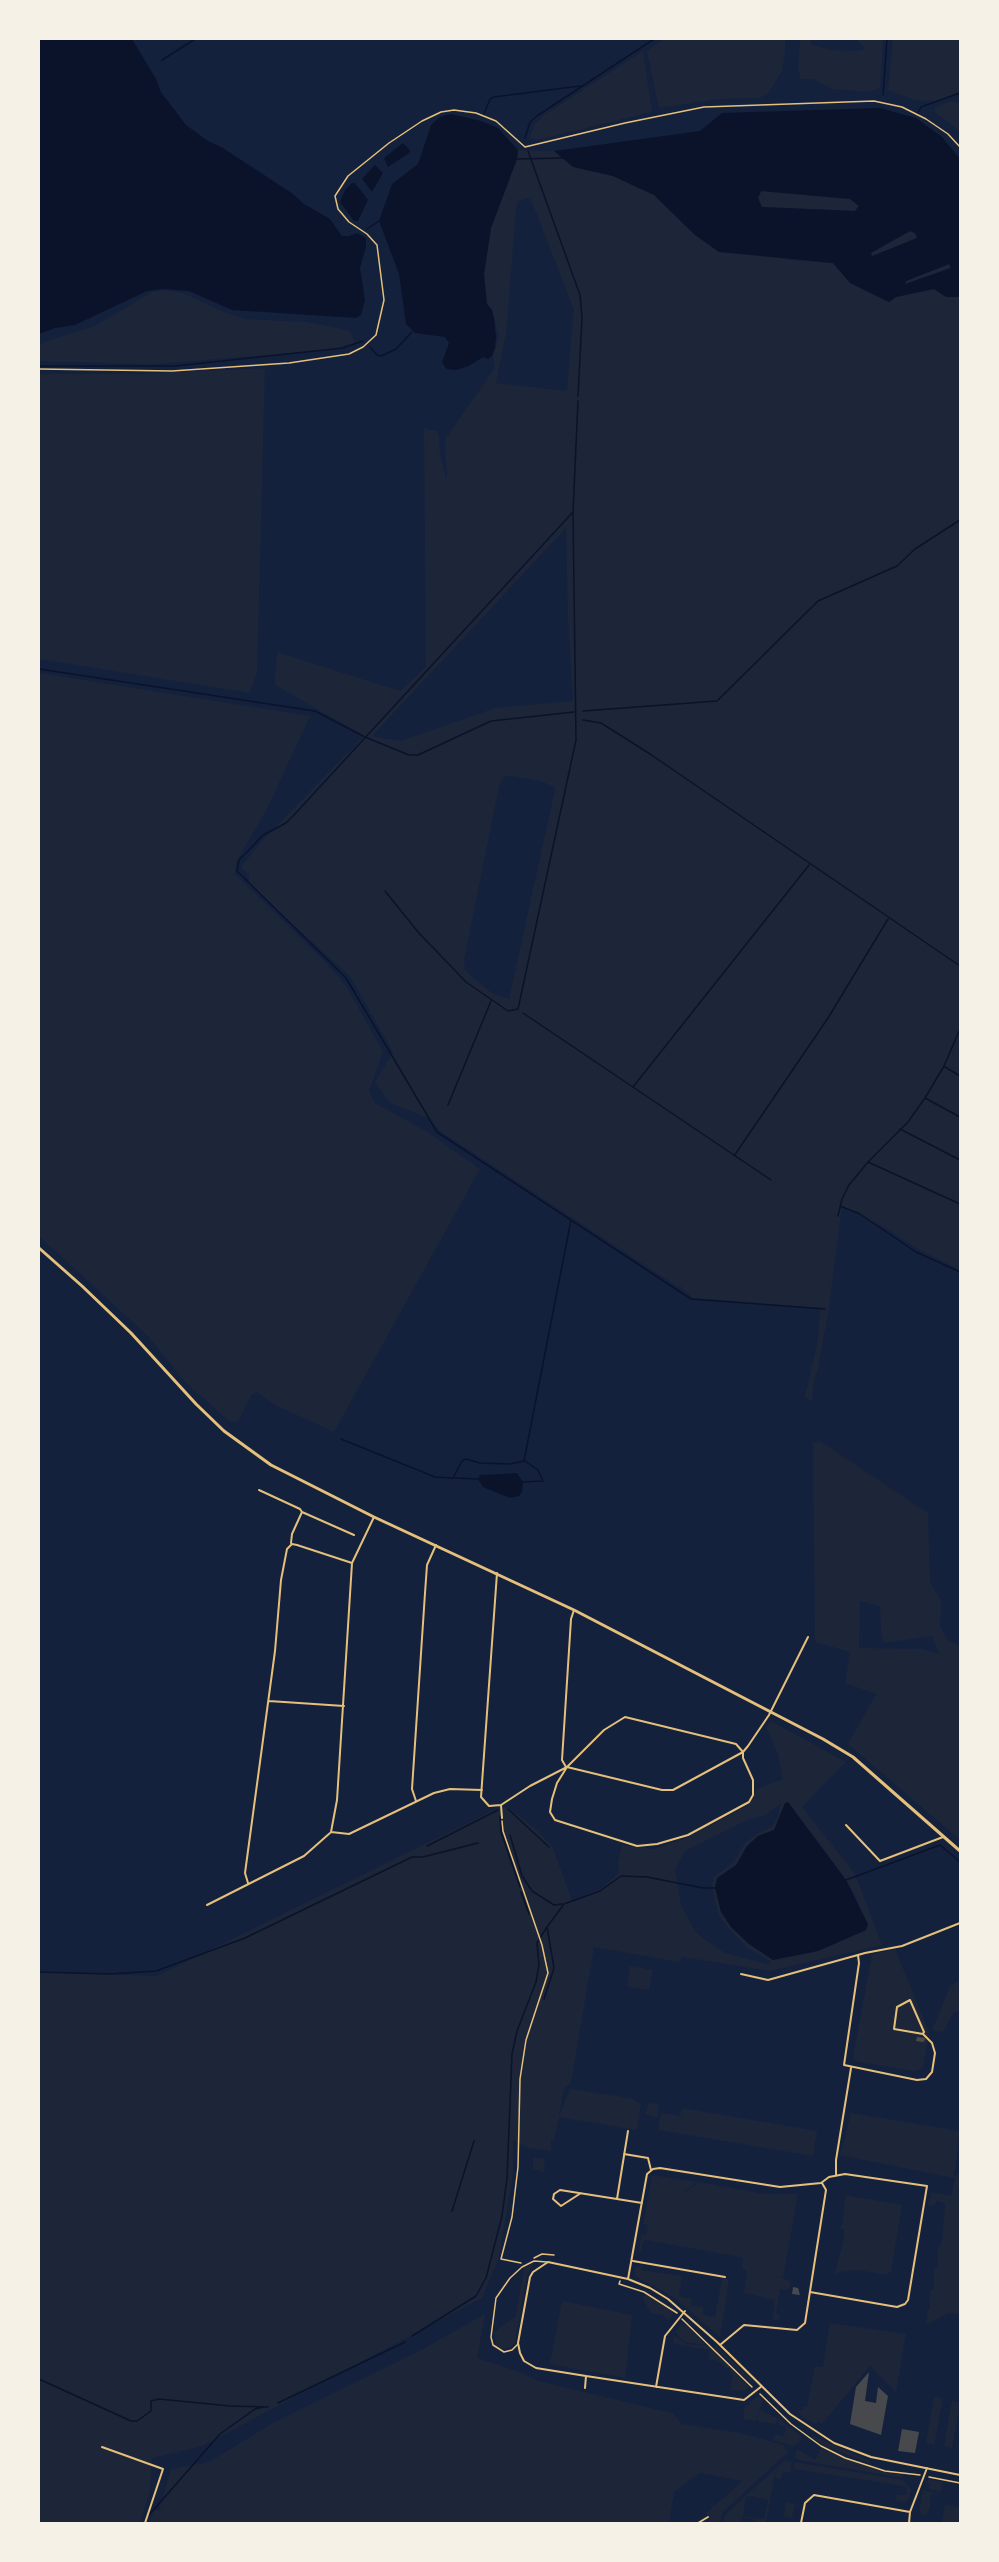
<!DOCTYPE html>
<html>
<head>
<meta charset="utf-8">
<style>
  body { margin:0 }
  #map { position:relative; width:999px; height:2562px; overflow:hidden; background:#14213d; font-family:"IBM Plex Sans",sans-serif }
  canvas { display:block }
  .frame { position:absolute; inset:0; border:40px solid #f6f1e7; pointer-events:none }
</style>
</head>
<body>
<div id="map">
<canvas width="999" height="2562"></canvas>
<div class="frame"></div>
</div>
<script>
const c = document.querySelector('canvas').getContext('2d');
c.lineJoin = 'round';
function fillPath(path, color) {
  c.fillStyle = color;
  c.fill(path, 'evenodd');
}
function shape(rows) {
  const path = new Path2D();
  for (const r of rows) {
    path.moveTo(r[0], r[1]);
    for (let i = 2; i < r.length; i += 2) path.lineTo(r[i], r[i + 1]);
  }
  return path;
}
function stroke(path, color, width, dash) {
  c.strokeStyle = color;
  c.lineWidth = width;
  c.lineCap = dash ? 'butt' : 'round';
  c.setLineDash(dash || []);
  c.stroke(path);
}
fillPath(shape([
  [663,39,785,39,785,53,782,71,768,93,760,98,718,99,659,108,647,51],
  [800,39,811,39,811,45,832,50,856,51,866,49,858,41,842,39,883,39,880,88,869,92,832,89,813,79,801,79,798,70],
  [893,39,960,39,960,92,935,101,915,100,888,90],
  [643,51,652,112,541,139,534,140,530,137,535,124,546,114],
  [951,101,960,104,960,132,935,112,935,108],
  [518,150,554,151,573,167,613,176,654,195,695,235,789,260,833,263,849,282,889,302,896,297,934,289,946,297,960,297,960,1270,918,1249,884,1227,873,1221,872,1223,855,1211,850,1212,842,1206,828,1314,818,1368,813,1385,812,1401,805,1397,817,1345,821,1308,693,1298,682,1289,680,1285,678,1287,440,1131,430,1119,390,1103,375,1082,393,1052,350,976,248,884,249,875,241,867,260,843,364,736,275,685,277,652,400,691,426,667,424,428,437,431,439,436,440,455,447,480,445,439,495,368,493,356,499,335,492,310,487,304,484,274,491,228,517,159],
  [526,198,530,199,536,212,574,310,567,391,496,383,506,333,516,209,518,201],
  [566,528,568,617,573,701,495,708,401,741,376,737,373,735],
  [512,776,540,781,554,787,555,790,509,999,492,993,472,977,465,970,464,960,499,786,504,777],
  [761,191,850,199,859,206,855,211,761,207,758,198],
  [910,231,915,233,917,238,872,257,871,253],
  [949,264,951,268,904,285,906,281],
  [166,290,183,293,224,312,244,319,306,322,338,328,350,331,355,342,330,350,154,364,39,361,39,346,44,342,95,326,152,292],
  [265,368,257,672,250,693,39,659,39,374,140,374],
  [39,673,310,716,266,811,236,862,235,874,328,965,347,987,383,1052,369,1091,375,1103,426,1131,480,1169,334,1432,275,1405,257,1392,251,1395,238,1422,229,1421,185,1382,148,1336,39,1236],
  [820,1441,928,1513,930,1582,941,1601,940,1627,948,1640,960,1646,960,1840,848,1744,876,1694,845,1683,850,1652,815,1642,813,1443],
  [860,1601,880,1606,881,1631,884,1643,932,1636,939,1654,922,1649,859,1648],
  [771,1721,846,1762,802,1807,855,1874,882,1945,770,1971,682,1957,680,1962,594,1947,571,2083,564,2088,559,2115,570,2090,573,2089,633,2099,641,2104,637,2130,559,2117,554,2140,551,2140,551,2151,528,2148,513,2140,513,2175,499,2257,482,2298,202,2446,152,2458,150,2491,140,2523,39,2523,39,1971,157,1976,496,1809,508,1807,538,1831,553,1848,572,1901,602,1888,619,1873,618,1863,622,1845,654,1849,689,1837,748,1805,757,1789,783,1779,778,1754,766,1727],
  [788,1802,846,1880,856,1897,866,1930,818,1951,773,1960,749,1944,731,1927,736,1865,747,1846,758,1836,774,1830,785,1804],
  [781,1803,777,1819,772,1827,758,1833,745,1843,734,1862,714,1877,712,1886,718,1913,728,1928,748,1948,772,1962,767,1964,725,1953,704,1939,695,1931,681,1905,675,1870,685,1851,749,1819,765,1815],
  [895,1949,929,2032,923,2068,914,2071,854,2061,853,2057,872,1955],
  [630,1966,653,1970,649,1990,627,1987],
  [960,1979,960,2011,954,2012,943,2032,932,2030,950,1987],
  [649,2103,659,2104,657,2118,645,2114],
  [682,2108,817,2131,813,2156,658,2130,661,2113,680,2116],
  [851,2113,960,2131,954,2177,960,2172,960,2315,948,2313,926,2325,928,2310,930,2309,930,2292,934,2288,934,2270,938,2266,938,2249,942,2241,945,2206,944,2203,937,2201,934,2206,928,2205,931,2192,951,2196,955,2178,840,2155],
  [533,2157,545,2159,544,2172,533,2169],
  [652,2175,697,2182,675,2199,699,2182,722,2186,721,2194,723,2186,764,2194,798,2194,783,2278,773,2274,791,2282,789,2289,780,2289,776,2314,780,2315,779,2320,773,2320,775,2300,744,2293,747,2273,746,2270,742,2269,743,2259,740,2257,646,2240,643,2241,641,2252,639,2252,641,2234,646,2235,648,2225,643,2224],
  [845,2195,902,2205,891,2271,886,2275,858,2270,840,2272,834,2276,844,2239,844,2229,840,2228,843,2223],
  [534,2263,527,2276,515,2342,511,2347,503,2349,496,2346,494,2332,516,2316,524,2268],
  [643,2265,642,2270,682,2276,679,2296,692,2299,691,2305,703,2307,703,2315,715,2317,722,2278,729,2279,720,2337,673,2297,635,2276,635,2267],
  [645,2294,674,2313,669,2320,661,2314,652,2314,643,2299],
  [562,2301,632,2315,625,2378,550,2364],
  [485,2314,477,2358,520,2372,538,2381,672,2413,682,2424,740,2433,784,2445,785,2449,789,2451,722,2513,720,2523,708,2523,710,2519,706,2513,743,2481,700,2473,674,2492,669,2523,149,2523,154,2509,159,2511,171,2469,209,2462,273,2423,423,2349],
  [681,2323,687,2326,706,2345,685,2342,680,2338,676,2332],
  [830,2323,906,2334,905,2338,896,2392,870,2366,822,2424,819,2421,815,2424,803,2417,796,2410,802,2411,803,2407,807,2407,815,2366,823,2367],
  [673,2335,686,2344,711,2346,731,2366,727,2369,719,2361,708,2359,710,2350,674,2344],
  [716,2345,751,2379,753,2382,750,2382,714,2347],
  [731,2368,749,2387,744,2391,730,2390,733,2375,729,2370],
  [759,2396,763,2401,756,2421,743,2419,745,2405,750,2405,749,2402],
  [934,2397,943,2398,934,2445,926,2443],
  [952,2400,960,2403,952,2448,944,2446],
  [759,2409,778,2419,776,2424,757,2421],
  [779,2419,803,2438,794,2446,772,2440,775,2434,784,2436,786,2427,778,2424],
  [812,2435,870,2461,869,2463,827,2447,813,2439],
  [797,2449,815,2460,821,2449,878,2470,904,2475,903,2478,798,2460,795,2457],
  [785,2460,792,2462,790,2473,783,2472,781,2479,775,2478,777,2467],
  [794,2462,903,2480,911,2490,908,2500,904,2502,895,2500,896,2495,906,2495,907,2488,904,2486,794,2469],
  [776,2468,766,2523,754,2523,755,2520,742,2517,741,2523,723,2523,725,2515],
  [752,2496,768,2500,764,2519,743,2516,746,2497],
  [928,2479,942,2482,941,2492,929,2489,930,2484,927,2483],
  [923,2490,941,2494,933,2493,930,2496,930,2508,926,2515,919,2514],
  [786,2502,795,2504,792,2518,784,2516],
  [945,2505,960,2507,960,2523,942,2523]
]), '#1d2539');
fillPath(shape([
  [39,39,132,39,156,79,161,92,186,125,208,141,223,148,293,194,304,204,330,219,342,236,349,236,357,233,366,238,366,247,360,268,365,300,361,315,356,318,232,310,189,291,162,289,147,291,75,325,55,328,39,334],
  [880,108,916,118,942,137,960,159,960,297,946,297,934,289,896,297,889,302,850,283,833,263,719,252,695,235,654,195,613,176,573,167,554,151,700,131,722,113],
  [761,191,850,199,859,206,855,211,762,207,758,198],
  [910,231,915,233,917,238,872,256,871,253],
  [949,264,951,268,905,284,906,281],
  [451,114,481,121,498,128,518,150,517,159,491,228,484,274,487,304,492,310,494,319,496,337,495,348,492,356,488,359,483,357,469,366,456,370,446,369,442,362,449,343,445,337,415,333,406,324,399,274,379,221,392,184,418,164,431,125,440,117],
  [403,143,410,150,409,153,388,167,384,158],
  [375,165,383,173,372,192,362,179],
  [352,183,355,183,368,200,358,221,354,221,340,202,345,190],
  [517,1473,523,1482,522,1492,519,1496,510,1498,483,1487,478,1479,480,1475],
  [788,1802,846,1880,868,1924,866,1930,818,1951,773,1960,749,1944,731,1927,721,1912,715,1888,717,1878,736,1865,747,1846,758,1836,774,1830,785,1803]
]), '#0b132b');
stroke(shape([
  [162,60,195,39],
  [883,95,887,39],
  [918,113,921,107,960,93],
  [484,114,490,99,494,97,580,86],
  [525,138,530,122,537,116,654,39],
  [528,151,580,295,582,318,578,396],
  [517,159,563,158],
  [367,229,379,221],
  [370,347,377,355,381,356,396,349,412,332],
  [39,366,175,366,343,348,363,341],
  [578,401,573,512,293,816,286,823,263,835,252,847,239,860,237,871,346,978,437,1132,691,1299,825,1309],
  [39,669,315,711,365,737,409,755,418,755,491,721,574,712],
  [583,711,717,701,818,601,897,566,915,549,960,520],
  [583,720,601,723,650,754,960,966],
  [385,891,418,932,466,982,508,1011,518,1009,576,740,573,512],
  [523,1013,771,1180],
  [945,1067,960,1076],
  [633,1087,809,865],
  [925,1098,960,1117],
  [448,1105,491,1001],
  [900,1129,960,1160],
  [734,1156,828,1018,888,919],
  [868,1162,960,1204],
  [840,1206,860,1214,916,1252,960,1272],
  [838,1216,842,1199,849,1185,868,1162,908,1122,925,1098,944,1066,960,1029],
  [341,1439,435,1477,453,1478,462,1461,466,1459,480,1463,510,1464,524,1461,571,1220],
  [454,1478,478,1479],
  [523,1482,543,1481,538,1470,525,1461],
  [508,1809,549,1847],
  [500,1816,501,1832,520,1887],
  [510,1835,522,1876,532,1891,554,1905,562,1904],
  [427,1846,498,1810],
  [846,1880,940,1845,959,1861],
  [521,1892,529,1914],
  [39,1972,110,1974,156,1971,245,1938,412,1857,423,1857,478,1843],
  [544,1999,554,1968,547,1927],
  [452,2211,474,2141],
  [412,2336,476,2296,486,2278,502,2216,507,2178,512,2054,517,2031,536,1982,539,1965,537,1943,547,1927,564,1904,600,1891,621,1876,647,1877,703,1888,716,1888],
  [39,2379,131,2421,137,2421,151,2411,151,2401,159,2399,230,2406,268,2407],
  [278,2403,405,2342],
  [149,2515,220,2434,255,2409,264,2407]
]), '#0b132b', 1.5);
fillPath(shape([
  [917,2037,925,2038,924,2042,916,2041],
  [793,2287,798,2288,800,2295,792,2294],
  [869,2372,865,2401,876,2403,878,2387,888,2396,881,2435,850,2424,856,2387],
  [902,2429,919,2432,915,2453,898,2451]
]), '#48494c');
stroke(shape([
  [39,369,172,371,289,363,349,354,363,347,376,335,384,300,377,245,367,234,349,222,338,209,335,196,348,176,389,143,422,121,441,112,454,110,476,113,496,121,525,147,625,123,704,107,874,101,902,107,926,119,948,134,960,147],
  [502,1821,503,1831,542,1945,548,1973,526,2040,520,2079,518,2167,512,2217,501,2259,521,2263],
  [534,2258,542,2254,554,2255],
  [620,2281,619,2284,644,2292,677,2313],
  [682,2319,752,2387],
  [760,2394,791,2424,821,2446,845,2458,885,2471,920,2475],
  [929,2477,960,2483]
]), '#e5c07b', 1.5);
stroke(shape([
  [518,2344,512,2350,504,2352,493,2345,491,2337,496,2298,510,2278,522,2267,534,2261,547,2262]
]), '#e5c07b', 1.5);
stroke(shape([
  [259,1490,300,1509,302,1512,354,1535],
  [291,1543,292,1534,302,1512],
  [497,1573,481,1797,489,1806,501,1805,530,1786,567,1767,662,1790,673,1790,743,1752,748,1746,769,1715,808,1637],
  [269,1701,344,1706],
  [625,1717,736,1744,743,1752,743,1758,753,1780,753,1795,749,1802,688,1835,657,1844,637,1846,555,1820,550,1812,552,1799,557,1783,567,1767,604,1730,625,1717],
  [566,1767,562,1760,571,1619,574,1610],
  [416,1801,412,1789,425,1593,427,1565,436,1545],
  [501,1805,502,1818],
  [846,1825,880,1861,943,1837],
  [331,1832,337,1800,352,1563,374,1517],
  [331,1832,349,1834,434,1793,450,1789,482,1790],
  [248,1883,245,1873,275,1651,281,1580,287,1549,292,1544,297,1545,352,1563],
  [207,1905,304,1856,330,1833],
  [858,1955,859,1963,844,2065,917,2080,926,2079,932,2072,935,2053,932,2043,923,2034],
  [741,1974,768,1980,865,1953,902,1946,960,1923],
  [910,2000,924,2032,923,2034,894,2029,897,2007,910,2000],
  [624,2154,648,2158,651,2170],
  [836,2175,836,2160,851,2068],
  [581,2193,561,2206,553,2199,554,2194,560,2190,617,2199,642,2203],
  [617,2199,628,2131],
  [633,2261,725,2277],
  [628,2279,647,2174,653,2169,660,2168,780,2187,821,2183],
  [810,2292,897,2307,905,2304,908,2300,927,2186,845,2174,829,2177,821,2183],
  [720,2345,744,2325,797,2330,805,2323,826,2190,822,2183],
  [586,2376,536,2368,524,2361,520,2353,518,2343,530,2277,533,2272,548,2262,628,2279,650,2288,668,2299,717,2342,790,2414,834,2443,871,2457,960,2475],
  [656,2387,665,2336,685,2311],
  [585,2388,586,2376,744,2400,762,2386],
  [102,2447,163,2469,145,2523],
  [910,2512,927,2468],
  [698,2523,708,2517],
  [801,2523,805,2503,814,2495,910,2512,909,2523]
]), '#e5c07b', 2);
stroke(shape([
  [39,1248,82,1286,131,1333,196,1404,224,1431,271,1465,374,1517,574,1610,823,1739,853,1757,960,1851]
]), '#e5c07b', 3);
</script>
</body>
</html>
